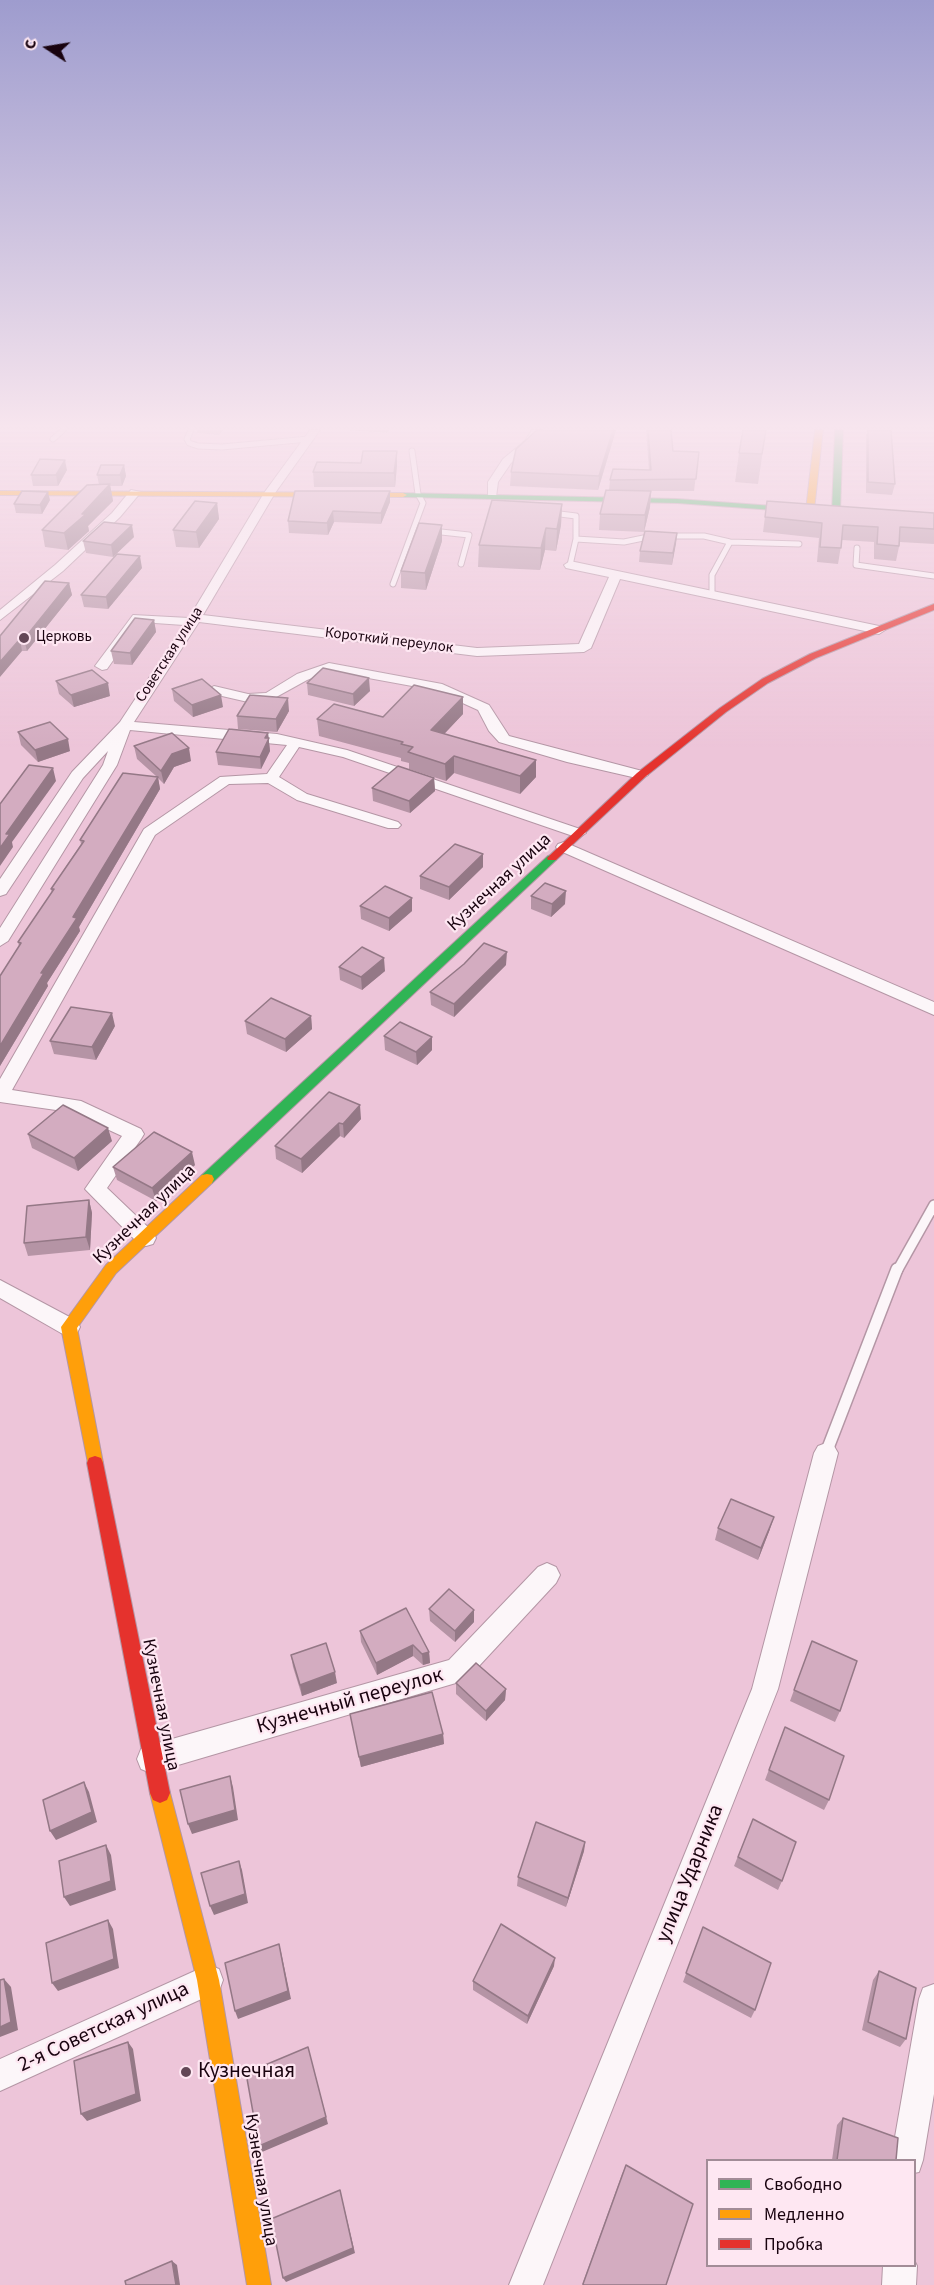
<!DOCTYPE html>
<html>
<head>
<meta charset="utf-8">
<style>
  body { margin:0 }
  #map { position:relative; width:934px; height:2285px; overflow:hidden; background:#edc5d9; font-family:"Source Sans 3",sans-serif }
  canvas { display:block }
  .legend { position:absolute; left:706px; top:2159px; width:210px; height:108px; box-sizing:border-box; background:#fee7f2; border:2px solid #a28c97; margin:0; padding:8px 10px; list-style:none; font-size:18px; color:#19030f }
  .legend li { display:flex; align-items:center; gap:12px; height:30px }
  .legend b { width:30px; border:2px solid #a28c97 }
  .north { position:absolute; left:18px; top:18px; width:60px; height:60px; -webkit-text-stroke:4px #fee7f2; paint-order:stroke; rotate:282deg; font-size:16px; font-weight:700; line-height:24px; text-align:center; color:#19030f }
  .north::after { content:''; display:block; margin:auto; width:21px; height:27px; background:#19030f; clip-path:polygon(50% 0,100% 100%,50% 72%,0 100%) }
</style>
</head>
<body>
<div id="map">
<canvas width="934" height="2285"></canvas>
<ul class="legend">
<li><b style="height:8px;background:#30b455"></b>Свободно</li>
<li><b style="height:8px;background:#ff9f0a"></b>Медленно</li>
<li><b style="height:8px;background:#e5322d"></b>Пробка</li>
</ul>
<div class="north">С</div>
</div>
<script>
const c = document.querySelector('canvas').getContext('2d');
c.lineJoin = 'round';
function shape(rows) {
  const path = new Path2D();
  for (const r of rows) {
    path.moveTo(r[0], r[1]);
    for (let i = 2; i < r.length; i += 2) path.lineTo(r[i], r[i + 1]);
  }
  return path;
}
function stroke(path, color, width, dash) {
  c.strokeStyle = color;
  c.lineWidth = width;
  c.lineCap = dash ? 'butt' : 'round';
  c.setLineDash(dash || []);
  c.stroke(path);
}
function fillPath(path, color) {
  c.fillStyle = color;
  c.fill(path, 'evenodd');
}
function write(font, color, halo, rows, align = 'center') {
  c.font = font + ' "Source Sans 3",sans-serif';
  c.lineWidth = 4.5;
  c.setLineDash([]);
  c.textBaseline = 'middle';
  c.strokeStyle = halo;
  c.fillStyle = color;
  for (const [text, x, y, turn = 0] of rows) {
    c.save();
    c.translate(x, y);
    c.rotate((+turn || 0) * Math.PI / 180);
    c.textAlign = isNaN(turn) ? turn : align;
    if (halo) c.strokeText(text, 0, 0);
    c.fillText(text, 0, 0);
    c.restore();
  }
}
const laneFar2 = shape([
  [191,430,187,439,189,443,198,446,222,447,309,439],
  [53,439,63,430],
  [552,513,576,516,576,539,570,565],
  [432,531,469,535,461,564],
  [667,536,704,536,730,542,799,544],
  [576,539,624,542,653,536],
  [857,548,856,565,934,576],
  [393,584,423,503,418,494,412,451],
  [712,595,712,575,730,542]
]);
const laneFar1 = shape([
  [897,1271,934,1205]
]);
const lane = shape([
  [826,1453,897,1269]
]);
const street = shape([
  [310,430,320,430,275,493,203,615,477,648,579,644,609,577,566,568,564,565,570,561,879,626,885,630,879,634,620,579,591,648,584,652,477,656,199,622,134,722,277,734,347,750,583,830,586,833,578,838,573,836,343,757,299,747,279,777,307,794,398,822,401,825,398,828,388,828,297,800,268,783,229,784,155,835,12,1090,81,1101,141,1129,144,1134,141,1139,107,1188,153,1232,156,1238,153,1244,146,1246,139,1244,85,1189,122,1136,70,1112,0,1102,0,1079,144,829,220,777,267,774,287,745,130,730,117,765,8,941,0,946,0,928,103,765,108,751,83,778,6,894,0,896,0,879,72,772,120,722,184,625,140,622,107,669,102,670,95,666,133,615,189,618,264,493,310,430],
  [532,430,542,430,533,445,511,463,498,482,496,497,488,497,488,482,503,459,525,441,532,430],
  [131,490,141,492,120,517,63,571,0,620,0,610,55,565,112,513,131,490],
  [329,663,442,684,489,705,509,736,646,772,648,775,641,779,567,762,499,742,489,731,478,710,434,690,330,671,307,680,269,701,248,702,209,693,207,690,214,686,248,694,266,693,297,674,329,663],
  [564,842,934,1002,934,1015,558,850,556,847,558,844,564,842],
  [0,1280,77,1321,80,1327,77,1333,69,1336,61,1333,0,1298,0,1280],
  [826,1443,834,1446,838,1453,778,1689,543,2285,509,2285,752,1689,814,1453,818,1446,826,1443],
  [547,1563,556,1567,560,1575,556,1583,466,1680,151,1773,141,1769,137,1759,141,1749,151,1745,449,1660,538,1567,547,1563],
  [208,1965,219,1969,223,1980,219,1991,0,2091,0,2059,208,1965],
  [934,1984,934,2094,923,2160,919,2172,914,2173,914,2160,891,2160,919,1999,923,1988,934,1984],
  [914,2260,917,2266,916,2285,882,2285,883,2266,914,2266,914,2260]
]);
const fast = shape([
  [835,430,843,430,840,512,836,514,832,512,835,430],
  [400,493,677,499,801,508,805,510,801,512,677,503,403,497,400,497,400,493],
  [552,855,556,856,556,860,212,1183,202,1183,200,1179,202,1175,548,856,552,855]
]);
const slow = shape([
  [815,430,823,430,814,510,810,512,806,510,815,430],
  [0,491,403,493,407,495,403,497,0,495,0,491],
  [207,1174,212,1175,214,1179,212,1183,116,1273,77,1328,103,1463,101,1468,95,1470,89,1468,61,1327,106,1265,202,1175,207,1174],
  [160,1783,167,1786,170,1793,219,1980,271,2285,247,2285,197,1980,150,1793,153,1786,160,1783]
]);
const jam = shape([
  [934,604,934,610,816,658,768,683,726,712,645,777,556,860,548,860,547,858,637,773,720,708,762,679,810,654,934,604],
  [95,1456,101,1458,103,1463,170,1793,167,1800,160,1803,153,1800,150,1793,87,1463,89,1458,95,1456]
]);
stroke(laneFar2, '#b496a5', 7);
stroke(laneFar1, '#b496a5', 12);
stroke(lane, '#b496a5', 14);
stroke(street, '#b496a5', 2);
stroke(fast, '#b496a5', 2);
stroke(slow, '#b496a5', 2);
stroke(jam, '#b496a5', 2);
stroke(laneFar2, '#fcf6f9', 5);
stroke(laneFar1, '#fcf6f9', 9);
stroke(lane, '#fcf6f9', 11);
fillPath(street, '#fcf6f9');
fillPath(fast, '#30b455');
fillPath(slow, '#ff9f0a');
fillPath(jam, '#e5322d');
fillPath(shape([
  [197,430,223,430,219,435,197,433],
  [349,430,389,430,387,433],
  [537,430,616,430,598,490,510,486,511,472],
  [646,430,671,430,673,451,699,452,694,491,651,491,650,507,644,532,599,530,600,514,609,490,610,480,649,470],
  [766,430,758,484,735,482,739,453],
  [867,430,891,430,895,484,892,495,866,493,866,437],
  [397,451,397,465,395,487,314,487,313,472,361,463],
  [124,465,126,476,122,486,110,486,113,501,88,526,89,531,68,550,45,547,42,530,99,485,97,475],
  [67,470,58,486,33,486,31,475],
  [295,491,390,502,381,524,334,522,328,535,289,533,288,521],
  [50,500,42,514,16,513,14,504],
  [767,501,934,513,934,544,900,542,896,561,874,559,874,542,842,540,838,564,817,562,819,538,763,532],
  [217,503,219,519,199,548,176,547,173,530],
  [562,504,561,525,556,551,545,550,540,570,478,567,479,545],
  [677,533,672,565,639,562,640,551],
  [134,537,113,557,86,553,83,541],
  [442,541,426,590,401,588,401,571],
  [142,568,108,609,84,607,81,595],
  [69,583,72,595,27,651,22,651,0,636],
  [154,620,156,632,132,665,114,664,111,651],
  [56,681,110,696,74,707,59,694],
  [307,683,370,691,354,706,308,695],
  [172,689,223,707,193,717,174,701],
  [289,711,277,732,238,729,237,716],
  [463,714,444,734,536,760,536,777,520,794,454,773,446,781,409,769,409,763,401,761,401,758,319,736,317,719],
  [18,732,70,751,38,762,21,745],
  [268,733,270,751,261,769,218,765,216,752],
  [134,746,191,761,174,767,164,784,158,778,160,789,79,927,80,931,47,983,48,986,0,1066,0,976,19,946,18,942,52,893,51,889,81,844,80,840,156,776,137,759],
  [434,778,435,791,410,813,373,801,372,788],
  [483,854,483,867,449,900,420,889,420,876],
  [531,896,565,904,551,917,531,909],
  [412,898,412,911,389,931,361,919,360,906],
  [506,965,454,1017,431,1005,430,992],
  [339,967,385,971,362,990,340,980],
  [311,1016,312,1029,286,1052,247,1034,245,1021],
  [115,1026,96,1060,54,1054,50,1041],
  [384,1036,432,1050,417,1065,385,1050],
  [329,1092,361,1119,344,1138,340,1136,302,1173,276,1159,275,1146],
  [28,1134,112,1141,78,1171,32,1148],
  [195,1165,156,1201,117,1180,113,1167],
  [89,1200,92,1213,90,1250,28,1256,24,1243],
  [718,1528,770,1529,758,1560,715,1540],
  [406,1608,429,1652,430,1663,423,1665,413,1656,377,1675,361,1642,360,1631],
  [429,1609,474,1610,474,1622,455,1642,430,1621],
  [812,1641,840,1711,835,1722,790,1701],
  [291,1655,337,1683,302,1696,293,1667],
  [456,1683,506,1689,505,1700,486,1721,456,1694],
  [350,1714,443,1734,444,1744,361,1767],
  [785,1727,829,1800,824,1810,765,1780],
  [753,1819,782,1881,778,1890,734,1866],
  [585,1842,584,1851,566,1907,517,1886,518,1877],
  [703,1927,755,2010,751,2018,683,1982],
  [554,1966,527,2024,473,1990,473,1981],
  [879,1971,906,2039,900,2047,862,2030,873,1980],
  [843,2118,896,2160,832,2160,837,2125],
  [626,2165,666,2285,582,2285,622,2174]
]), '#b594a5');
fillPath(shape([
  [613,430,616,430,598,490,599,476],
  [397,451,397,465,395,487,394,473],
  [65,460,67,470,58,486,56,475],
  [124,465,126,476,122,486,120,475],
  [110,484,113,501,88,526,89,531,68,550,64,533,82,514],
  [390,491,390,502,381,524,381,513],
  [651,491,650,507,644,532,645,515],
  [48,492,50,500,42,514,40,505],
  [217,503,219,519,199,548,196,532],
  [562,504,561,525,556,551,557,529],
  [333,511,334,522,328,535,327,523],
  [132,525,134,537,113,557,111,545],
  [442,525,442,541,426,590,425,573],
  [546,528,545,550,540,570,541,548],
  [677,533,676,544,672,565,673,553],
  [140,556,142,568,108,609,106,597],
  [69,583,72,595,27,651,24,639],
  [154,620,156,632,132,665,130,653],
  [20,639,22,651,0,677,0,662],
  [369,678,370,691,354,706,353,694],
  [108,683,110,696,74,707,71,695],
  [221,695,223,707,193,717,192,705],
  [463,697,463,714,432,747,431,730],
  [288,698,289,711,277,732,276,719],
  [268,733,270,751,261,769,260,757,265,738],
  [68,739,70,751,38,762,35,750],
  [189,748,191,761,174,767,164,784,161,771,172,754],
  [454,756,454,773,446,781,445,764],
  [536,760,536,777,520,794,520,776],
  [53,768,56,781,12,842,13,847,0,866,0,848,6,834],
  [158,777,160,789,79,927,80,931,47,983,48,986,0,1066,0,1046,73,917],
  [434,778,435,791,410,813,409,801],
  [483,854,483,867,449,900,449,887],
  [566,891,565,904,551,917,552,904],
  [412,898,412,911,389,931,389,918],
  [507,952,506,965,454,1017,454,1004],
  [384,958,385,971,362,990,361,977],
  [112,1013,115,1026,96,1060,92,1047],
  [311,1016,312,1029,286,1052,285,1039],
  [432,1037,432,1050,417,1065,416,1052],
  [360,1105,361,1119,344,1138,343,1124],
  [339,1123,340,1136,302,1173,301,1159],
  [108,1128,112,1141,78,1171,74,1158],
  [192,1152,195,1165,156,1201,152,1188],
  [89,1200,92,1213,90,1250,86,1237],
  [774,1517,770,1529,758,1560,761,1548],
  [474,1610,474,1622,455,1642,455,1631],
  [413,1645,413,1656,377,1675,376,1663],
  [429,1652,430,1663,423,1665,422,1654],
  [335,1672,337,1683,302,1696,300,1685],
  [506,1689,505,1700,486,1721,486,1711],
  [443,1734,444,1744,361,1767,359,1757],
  [230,1776,233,1787,238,1820,192,1834,188,1824],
  [84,1782,89,1792,97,1822,56,1840,50,1831],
  [585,1842,584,1851,566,1907,568,1898],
  [106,1845,111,1855,116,1890,70,1906,64,1897],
  [239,1861,242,1870,248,1903,214,1915,210,1906],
  [108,1920,113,1929,119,1968,58,1991,52,1983],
  [279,1944,281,1952,291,1999,238,2019,235,2011],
  [555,1958,554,1966,527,2024,528,2016],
  [4,1979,11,1987,18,2030,0,2037,0,2027],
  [128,2042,133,2049,141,2101,87,2121,81,2114],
  [308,2047,328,2124,262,2152,259,2146],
  [340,2190,355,2253,286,2282,283,2278],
  [172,2261,177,2265,180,2285,176,2285]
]), '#947886');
const building = shape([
  [537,430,613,430,599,476,511,472,516,449,537,430],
  [648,430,671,430,673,451,699,452,696,479,610,480,613,469,651,470,648,430],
  [743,430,766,430,762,454,739,453,743,430],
  [868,430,891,430,895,484,868,482,868,430],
  [363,451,397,451,394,473,313,472,317,462,361,463,363,451],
  [40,459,65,460,56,475,31,475,40,459],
  [101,465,124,465,120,475,97,475,101,465],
  [110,484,82,514,86,514,64,533,42,530,87,485,110,484],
  [606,490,651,491,645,515,600,514,606,490],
  [22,491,48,492,40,505,14,504,22,491],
  [295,491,390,491,381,513,333,511,327,523,288,521,295,491],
  [492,500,562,504,557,529,546,528,541,548,479,545,492,500],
  [195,501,217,503,196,532,173,530,195,501],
  [767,501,934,513,934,529,900,527,899,546,877,544,878,527,843,525,841,548,820,547,822,523,765,517,767,501],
  [104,522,132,525,111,545,83,541,104,522],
  [419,523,442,525,425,573,401,571,419,523],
  [645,531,677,533,673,553,640,551,645,531],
  [117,554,140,556,106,597,81,595,117,554],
  [45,581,69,583,24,639,20,639,0,662,0,636,45,581],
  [135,618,154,620,130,653,111,651,135,618],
  [323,668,369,678,353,694,307,683,323,668],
  [92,670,108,683,71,695,56,681,92,670],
  [202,679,221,695,192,705,172,689,202,679],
  [414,685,463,697,431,730,536,760,520,776,454,756,445,764,408,752,413,747,401,744,403,742,317,719,334,704,383,717,414,685],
  [250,695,288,698,276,719,237,716,250,695],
  [50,722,68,739,35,750,18,732,50,722],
  [229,729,268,733,265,738,269,738,260,757,216,752,229,729],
  [172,733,189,748,172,754,161,771,134,746,172,733],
  [29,765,53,768,6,834,10,834,0,848,0,804,29,765],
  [398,766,434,778,409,801,372,788,398,766],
  [123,773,158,777,73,917,77,918,41,973,44,973,0,1046,0,976,21,943,18,942,54,889,51,889,84,841,80,840,123,773],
  [455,844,483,854,449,887,420,876,455,844],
  [545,883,566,891,552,904,531,896,545,883],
  [385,886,412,898,389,918,360,906,385,886],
  [484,943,507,952,454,1004,430,992,464,964,484,943],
  [362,947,384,958,361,977,339,967,362,947],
  [271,998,311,1016,285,1039,245,1021,271,998],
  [71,1007,112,1013,92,1047,50,1041,71,1007],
  [400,1022,432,1037,416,1052,384,1036,400,1022],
  [329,1092,360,1105,343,1124,339,1123,301,1159,275,1146,329,1092],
  [63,1105,108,1128,74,1158,28,1134,63,1105],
  [154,1132,192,1152,152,1188,113,1167,154,1132],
  [89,1200,86,1237,24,1243,27,1206,89,1200],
  [731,1499,774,1517,761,1548,718,1528,731,1499],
  [449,1589,474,1610,455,1631,429,1609,449,1589],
  [406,1608,429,1652,422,1654,413,1645,376,1663,360,1631,406,1608],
  [812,1641,857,1661,840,1711,794,1690,812,1641],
  [326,1643,335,1672,300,1685,291,1655,326,1643],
  [476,1663,506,1689,486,1711,456,1683,476,1663],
  [432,1692,443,1734,359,1757,350,1714,432,1692],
  [785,1727,844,1756,829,1800,769,1770,785,1727],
  [230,1776,235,1810,188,1824,180,1790,230,1776],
  [84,1782,92,1812,50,1831,43,1800,84,1782],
  [753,1819,796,1842,782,1881,738,1857,753,1819],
  [536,1822,585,1842,568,1898,518,1877,536,1822],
  [106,1845,111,1881,64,1897,59,1861,106,1845],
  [239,1861,245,1894,210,1906,201,1873,239,1861],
  [108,1920,114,1959,52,1983,46,1943,108,1920],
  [501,1924,555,1958,528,2016,473,1981,501,1924],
  [703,1927,771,1963,755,2010,686,1973,703,1927],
  [279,1944,288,1991,235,2011,225,1963,279,1944],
  [879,1971,916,1988,906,2039,868,2022,879,1971],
  [4,1979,11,2022,0,2027,0,1980,4,1979],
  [128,2042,136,2094,81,2114,74,2061,128,2042],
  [308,2047,326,2117,259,2146,246,2073,308,2047],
  [843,2118,898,2138,896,2160,837,2160,843,2118],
  [626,2165,693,2204,666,2285,584,2285,583,2284,626,2165],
  [340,2190,353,2248,283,2278,271,2219,340,2190],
  [172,2261,176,2285,126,2285,125,2281,172,2261]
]);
fillPath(building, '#d3acc0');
stroke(building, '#947886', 1.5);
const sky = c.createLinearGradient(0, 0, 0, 749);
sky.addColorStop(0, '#9e9cce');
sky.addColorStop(0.57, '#f7e5ee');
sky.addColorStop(1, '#f7e5ee00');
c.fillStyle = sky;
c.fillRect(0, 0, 934, 749);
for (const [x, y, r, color] of [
  [24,638,6,"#634756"],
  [186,2072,6,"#634756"]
]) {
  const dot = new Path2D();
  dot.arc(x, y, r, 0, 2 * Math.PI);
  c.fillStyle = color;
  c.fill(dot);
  stroke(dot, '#fee7f2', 2);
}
write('15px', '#19030f', '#fee7f2', [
  ["Церковь",36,638]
], 'left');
write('15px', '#19030f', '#fee7f2', [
  ["Короткий переулок",389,641,7],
  ["Советская улица",170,655,-57]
]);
write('18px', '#19030f', '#fee7f2', [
  ["Кузнечная улица",500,883,-43],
  ["Кузнечная улица",145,1215,-44],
  ["Кузнечная улица",160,1705,79],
  ["Кузнечная улица",260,2180,81]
]);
write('21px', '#19030f', '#fee7f2', [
  ["Кузнечный переулок",350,1702,-16],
  ["улица Ударника",691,1874,-68],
  ["2-я Советская улица",104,2028,-25]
]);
write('21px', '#19030f', '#fee7f2', [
  ["Кузнечная",198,2072]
], 'left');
</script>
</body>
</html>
